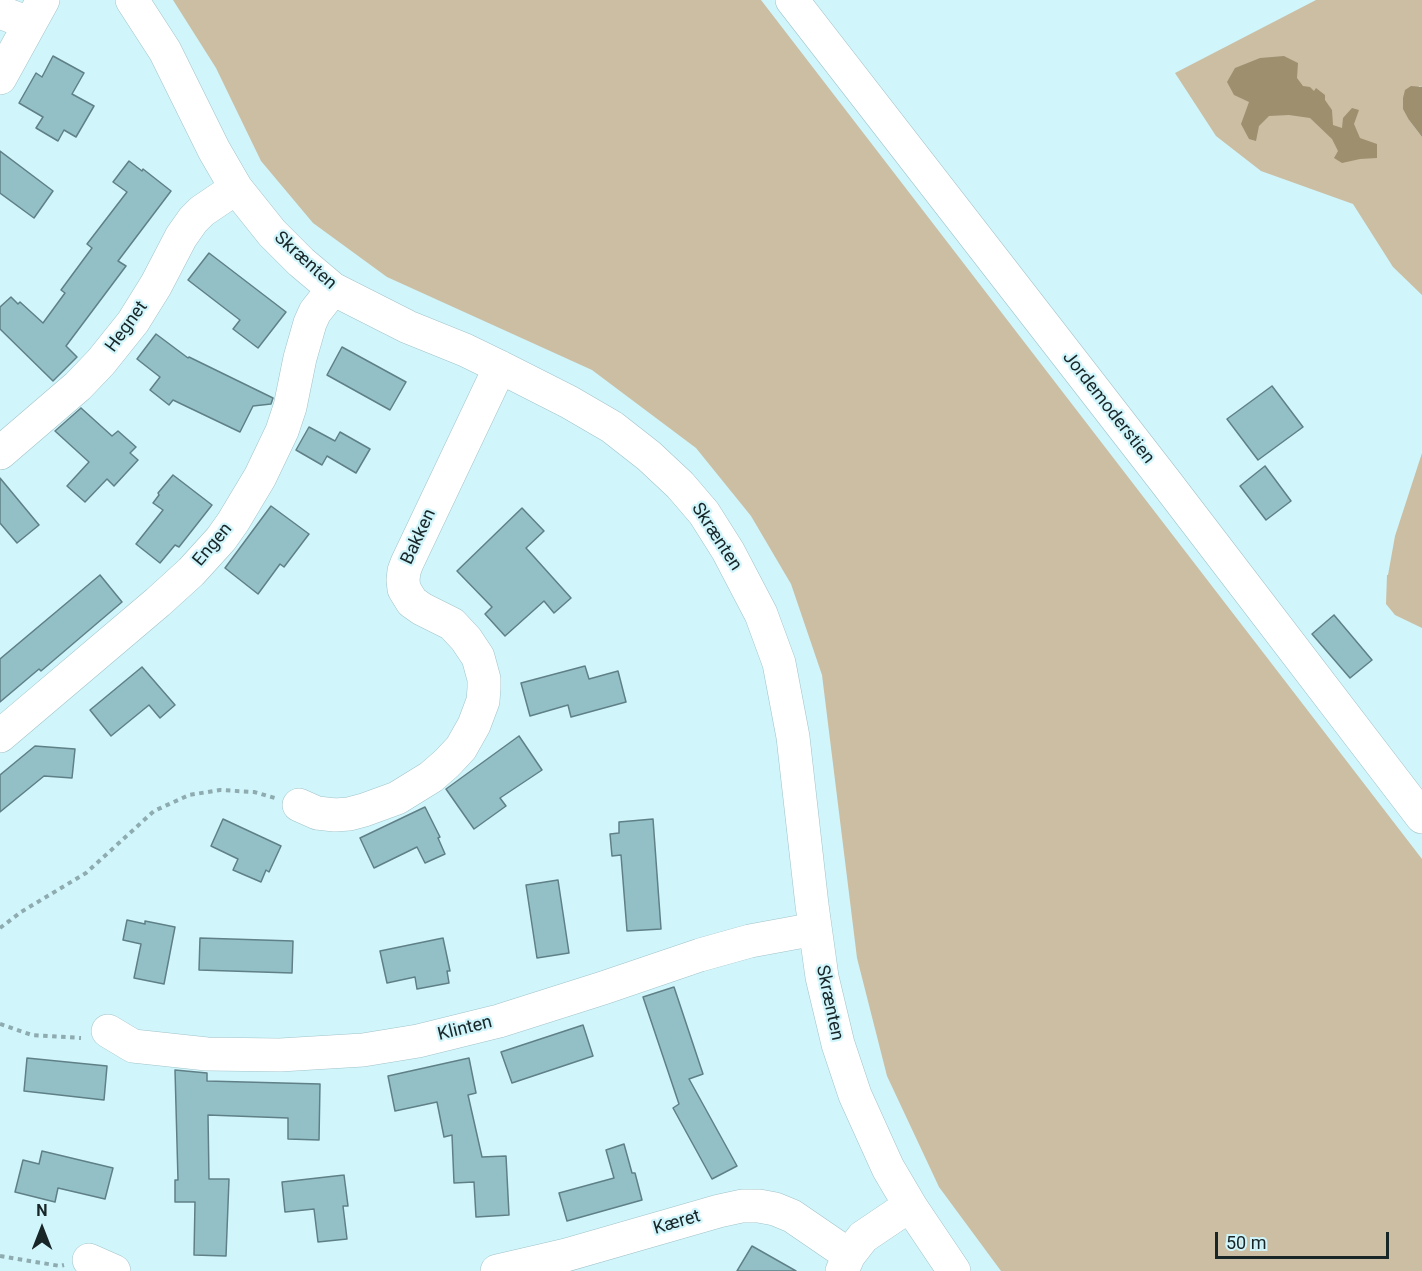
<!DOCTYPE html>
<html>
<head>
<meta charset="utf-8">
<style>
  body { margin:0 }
  #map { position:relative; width:1422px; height:1271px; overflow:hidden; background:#d0f5fb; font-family:Roboto,sans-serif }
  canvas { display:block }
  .north { position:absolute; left:12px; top:1199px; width:60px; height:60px; -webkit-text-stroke:4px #d0f5fb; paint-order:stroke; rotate:0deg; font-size:16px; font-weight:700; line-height:24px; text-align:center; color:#182628 }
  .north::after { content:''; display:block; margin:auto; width:21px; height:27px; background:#182628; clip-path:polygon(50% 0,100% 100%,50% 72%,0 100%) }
  .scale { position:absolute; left:1215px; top:1232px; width:174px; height:27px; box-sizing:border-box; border:3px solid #182628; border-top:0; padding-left:8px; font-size:18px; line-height:21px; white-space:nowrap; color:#182628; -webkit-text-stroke:4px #d0f5fb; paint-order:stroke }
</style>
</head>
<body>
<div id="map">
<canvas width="1422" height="1271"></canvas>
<div class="north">N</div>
<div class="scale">50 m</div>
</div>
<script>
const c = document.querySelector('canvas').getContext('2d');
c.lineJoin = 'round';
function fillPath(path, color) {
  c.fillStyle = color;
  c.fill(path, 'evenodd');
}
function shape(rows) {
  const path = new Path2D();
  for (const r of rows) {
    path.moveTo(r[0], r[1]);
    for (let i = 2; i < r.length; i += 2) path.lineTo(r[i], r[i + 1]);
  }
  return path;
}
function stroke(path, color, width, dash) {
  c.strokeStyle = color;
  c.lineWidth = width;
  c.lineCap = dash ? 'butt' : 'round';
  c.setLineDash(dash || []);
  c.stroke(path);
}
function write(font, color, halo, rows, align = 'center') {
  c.font = font + ' Roboto,sans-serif';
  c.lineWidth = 4.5;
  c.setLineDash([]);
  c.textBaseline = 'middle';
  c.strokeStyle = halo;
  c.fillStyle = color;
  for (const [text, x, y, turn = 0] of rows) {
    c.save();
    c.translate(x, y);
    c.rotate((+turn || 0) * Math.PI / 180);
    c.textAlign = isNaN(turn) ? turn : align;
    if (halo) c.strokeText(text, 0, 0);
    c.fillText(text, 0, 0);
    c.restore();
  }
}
fillPath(shape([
  [173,0,761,0,1422,859,1422,1271,1001,1271,939,1187,887,1076,857,958,822,675,791,584,751,516,696,448,592,370,387,277,313,223,261,161,216,68],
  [1316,0,1422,0,1422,87,1419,86,1409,120,1422,137,1422,295,1393,267,1353,204,1261,171,1216,136,1175,73],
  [1422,453,1422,628,1395,615,1386,604,1387,575,1388,575,1395,536]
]), '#cbbea3');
fillPath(shape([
  [1284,56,1298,63,1297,78,1303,86,1310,87,1314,91,1316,88,1325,95,1325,100,1332,110,1333,125,1342,128,1343,118,1352,108,1359,110,1354,124,1360,138,1377,144,1377,158,1360,159,1342,163,1334,158,1338,151,1332,139,1310,118,1289,115,1269,116,1259,126,1256,141,1249,139,1241,124,1249,102,1234,95,1227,82,1235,68,1260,58],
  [1411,86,1422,87,1422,137,1409,120,1403,109,1403,98,1405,90]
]), '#9e8f6f');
const building = shape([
  [53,56,84,73,72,94,94,106,76,137,64,130,58,141,36,128,43,117,19,103,36,73,42,77,53,56],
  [0,151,53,191,34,218,0,193,0,151],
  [129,161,142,171,143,169,171,191,118,261,126,266,66,346,77,357,53,381,0,329,0,307,11,297,18,304,20,302,43,323,65,293,61,290,92,248,87,244,127,192,113,182,129,161],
  [209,253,286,312,258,348,233,329,240,320,188,280,209,253],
  [156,334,188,358,189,357,273,398,271,404,253,406,240,432,173,400,169,405,150,390,160,377,137,359,156,334],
  [342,347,406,382,390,410,327,375,342,347],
  [1272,386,1303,427,1258,460,1227,419,1272,386],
  [81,408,112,436,118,431,136,447,130,453,138,460,114,486,107,479,85,502,67,486,89,462,55,431,81,408],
  [309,427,335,441,340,432,370,449,356,473,327,456,322,465,296,450,309,427],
  [1265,466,1291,501,1266,520,1240,486,1265,466],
  [173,475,212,505,179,547,175,545,160,563,136,544,163,510,153,503,159,495,158,493,173,475],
  [0,478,39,525,17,543,0,523,0,478],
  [271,506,309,534,284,567,280,564,258,594,225,568,271,506],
  [522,508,544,531,526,548,571,598,554,613,544,601,505,636,485,614,492,607,457,571,522,508],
  [100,575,122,602,41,671,39,669,0,702,0,659,100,575],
  [1334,615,1372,660,1350,678,1312,634,1334,615],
  [585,666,589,679,618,671,626,702,571,717,568,705,530,716,521,683,585,666],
  [142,667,175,705,160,718,149,705,111,736,90,710,142,667],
  [519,736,542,770,500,798,506,806,474,829,446,789,519,736],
  [35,746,75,749,72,778,44,776,0,812,0,775,35,746],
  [425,807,440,837,438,838,445,854,425,863,417,847,374,868,360,838,425,807],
  [223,819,281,846,269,872,266,870,261,882,233,870,238,859,211,846,223,819],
  [653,819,661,929,627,931,621,855,612,856,610,834,619,833,619,822,653,819],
  [558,880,569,953,537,958,526,885,558,880],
  [127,920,145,924,145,921,175,927,164,984,134,978,141,944,123,940,127,920],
  [200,938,293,941,292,973,199,970,200,938],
  [443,938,450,971,447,971,449,983,417,989,415,977,387,983,380,951,443,938],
  [674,987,703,1074,689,1079,737,1166,712,1179,673,1108,679,1104,643,997,674,987],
  [583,1025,593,1056,512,1083,501,1052,583,1025],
  [27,1058,107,1066,104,1100,24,1091,27,1058],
  [469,1058,476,1093,468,1095,482,1157,506,1156,509,1215,476,1217,474,1182,454,1183,452,1135,444,1137,437,1102,395,1111,388,1076,469,1058],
  [175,1070,207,1073,207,1081,320,1084,319,1140,288,1139,288,1118,208,1115,209,1179,229,1179,226,1256,194,1255,195,1202,175,1202,175,1180,178,1180,175,1070],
  [624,1144,632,1173,635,1173,642,1200,567,1221,559,1193,614,1178,606,1150,624,1144],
  [42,1151,113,1168,105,1199,58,1188,55,1202,15,1192,23,1160,39,1164,42,1151],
  [344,1175,348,1206,343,1206,347,1239,318,1242,314,1209,285,1212,282,1182,344,1175],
  [752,1246,796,1271,737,1271,752,1246]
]);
fillPath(building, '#93c0c7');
stroke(building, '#5f8086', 1.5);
const minor = shape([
  [132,0,165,51,214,150,236,188,272,233,301,262,333,289,408,327,465,350,500,367,569,402,612,427,649,456,680,485,704,513,728,551,761,614,779,663,793,737,812,905,822,977,838,1044,855,1095,888,1168,911,1207,954,1271],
  [792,0,1165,481,1422,817],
  [0,12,18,19,28,25],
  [0,78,43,0],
  [0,453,78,386,101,362,133,322,156,285,181,237,193,220,202,211,236,188],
  [0,736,158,602,191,572,221,539,233,522,260,477,282,431,290,407,300,358,310,323,315,312,333,289],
  [299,805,317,813,335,815,349,814,364,810,397,798,431,777,447,763,461,748,474,725,483,701,484,688,484,679,478,657,466,639,452,624,422,609,412,602,404,589,403,580,404,571,407,563,500,367],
  [108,1031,133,1046,207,1054,280,1055,363,1050,418,1041,499,1021,603,988,700,955,750,941,815,929],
  [89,1260,114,1271],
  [497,1271,566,1255,719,1211,742,1206,759,1206,775,1209,792,1216,849,1255],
  [842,1271,849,1255,863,1237,900,1212,911,1207]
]);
stroke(minor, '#a0c3c9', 34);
stroke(shape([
  [0,928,21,912,86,873,154,811,189,795,220,790,254,792,275,798],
  [0,1024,32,1035,81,1038],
  [0,1256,60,1266,64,1265]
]), '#8eabb0', 4, [4.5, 4.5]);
stroke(minor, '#fff', 33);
write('18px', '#182628', '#d0f5fb', [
  ["Skrænten",305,261,42],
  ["Hegnet",127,327,-54],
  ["Jordemoderstien",1108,408,52],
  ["Bakken",419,537,-65],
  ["Skrænten",716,537,57],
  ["Engen",213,545,-50],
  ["Skrænten",829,1003,78],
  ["Klinten",465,1029,-14],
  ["Kæret",677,1223,-16]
]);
</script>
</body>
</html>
